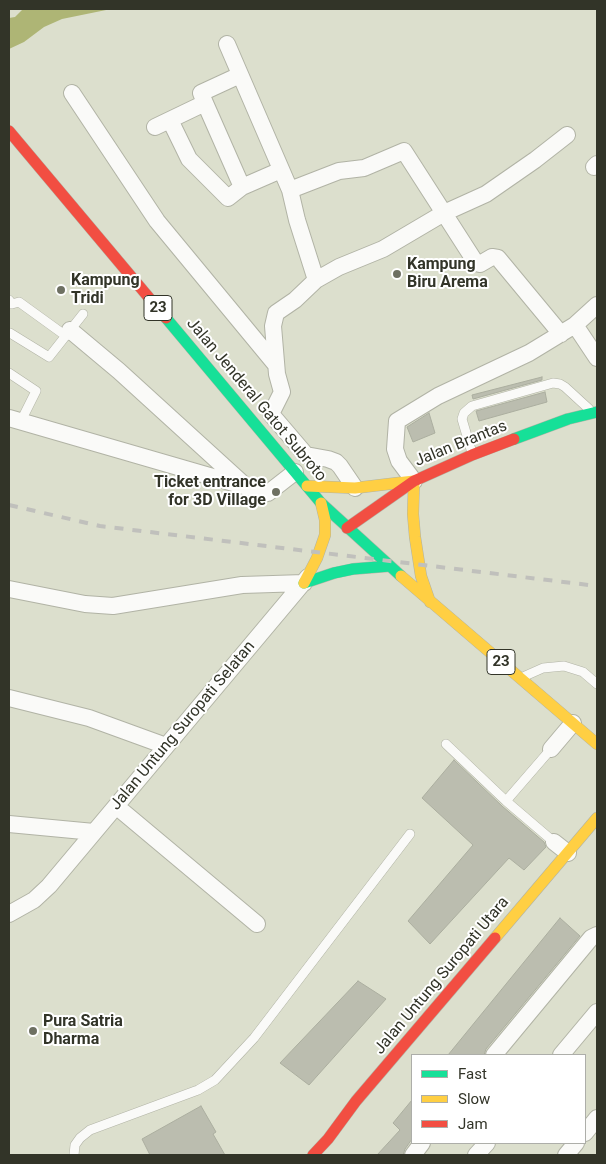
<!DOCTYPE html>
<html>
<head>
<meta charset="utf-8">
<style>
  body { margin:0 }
  #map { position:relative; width:606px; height:1164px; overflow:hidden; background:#dcdfcd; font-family:Roboto,sans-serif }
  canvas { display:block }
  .frame { position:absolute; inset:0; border:10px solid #323428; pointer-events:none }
  .legend { position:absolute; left:411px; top:1054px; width:175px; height:90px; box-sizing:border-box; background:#fff; border:1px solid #adaea9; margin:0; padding:6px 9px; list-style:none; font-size:15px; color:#323428 }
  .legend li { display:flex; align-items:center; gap:10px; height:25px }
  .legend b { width:25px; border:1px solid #adaea9 }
</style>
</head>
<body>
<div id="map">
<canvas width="606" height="1164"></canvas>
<div class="frame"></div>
<ul class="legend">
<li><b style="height:6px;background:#16e098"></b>Fast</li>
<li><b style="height:6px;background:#ffcf43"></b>Slow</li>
<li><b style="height:6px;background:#f24e42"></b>Jam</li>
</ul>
</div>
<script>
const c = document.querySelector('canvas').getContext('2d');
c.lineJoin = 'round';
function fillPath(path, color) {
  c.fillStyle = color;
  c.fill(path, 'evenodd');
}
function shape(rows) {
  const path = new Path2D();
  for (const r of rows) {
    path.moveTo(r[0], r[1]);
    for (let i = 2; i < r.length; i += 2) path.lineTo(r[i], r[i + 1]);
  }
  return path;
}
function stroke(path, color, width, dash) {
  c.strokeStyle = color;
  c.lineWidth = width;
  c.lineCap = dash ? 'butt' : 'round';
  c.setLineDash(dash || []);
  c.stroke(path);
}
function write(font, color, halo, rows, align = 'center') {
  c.font = font + ' Roboto,sans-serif';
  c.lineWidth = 4;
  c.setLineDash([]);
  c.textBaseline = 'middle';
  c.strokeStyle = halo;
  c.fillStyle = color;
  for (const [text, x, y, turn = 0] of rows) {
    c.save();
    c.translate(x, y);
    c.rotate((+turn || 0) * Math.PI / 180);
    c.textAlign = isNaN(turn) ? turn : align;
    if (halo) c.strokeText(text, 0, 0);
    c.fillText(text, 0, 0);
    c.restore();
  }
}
fillPath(shape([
  [23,9,111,9,62,19,44,27,24,42,9,49,9,18,15,17]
]), '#aeb575');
const building = shape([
  [542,377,542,380,473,399,472,395,542,377],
  [545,392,547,402,479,421,476,411,545,392],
  [429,413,435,433,413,442,407,427,429,413],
  [454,760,502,806,544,842,546,847,524,870,509,858,430,944,408,921,473,845,422,798,454,760],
  [560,918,580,936,486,1049,484,1055,448,1055,560,918],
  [358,981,386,999,309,1085,280,1063,358,981],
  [412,1100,412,1139,405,1149,403,1155,377,1155,400,1130,393,1123,412,1100],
  [201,1106,216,1132,213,1134,225,1155,150,1155,142,1139,201,1106]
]);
fillPath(building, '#bbbdaf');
stroke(building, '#abae9f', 1);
const lane = shape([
  [9,300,12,304,19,302,66,336],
  [10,333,49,357,83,314],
  [9,373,36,391,21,421],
  [472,453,462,419,464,413,472,406,553,383,560,384,565,387,589,409],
  [525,676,543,668,564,666,583,672,597,684],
  [446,744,506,801,554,842],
  [506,801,551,749],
  [74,1155,75,1145,80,1138,90,1130,198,1090,215,1080,254,1038,410,834]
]);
const street = shape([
  [227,44,290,190,297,220,316,280],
  [240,75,201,93,205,103,242,187,281,170],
  [72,93,157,221,276,365],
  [170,120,189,159,228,198,242,187],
  [155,127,205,103],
  [594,167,597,164],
  [290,190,339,171,364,168,404,151,476,263,480,264,492,257,498,258,561,334],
  [575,325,597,358],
  [70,330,119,371,242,483],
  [9,418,268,493,295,472],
  [414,481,399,461,395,449,397,421,438,396,529,353,575,325,597,305],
  [355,488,340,466,336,462,328,459,306,455,271,414,282,392,277,374,273,326,276,313,295,300,316,280,339,267,383,249,444,213,486,194,535,160,567,135],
  [9,589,85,604,113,606,242,585,304,583],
  [9,698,89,718,166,746],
  [551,749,573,723],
  [116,806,257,924],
  [9,824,94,832],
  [554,842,568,853],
  [9,914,34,900,49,886,308,577],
  [494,1055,591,938,597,935],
  [561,1055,597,1012],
  [585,1133,597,1118],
  [413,1155,422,1143],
  [476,1155,487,1143],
  [566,1155,576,1143]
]);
const fast = shape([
  [166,318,321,503,401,576],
  [514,439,568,419,597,412],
  [304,583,334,573,353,569,390,566]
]);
const slow = shape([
  [307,486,355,488,414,481,413,514,415,537,421,576,430,602],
  [401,576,597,744],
  [304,583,317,558,325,535,325,520,321,503],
  [495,938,597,818]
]);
const jam = shape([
  [9,131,166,318],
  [347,528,414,481,472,455,514,439],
  [313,1155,328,1139,356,1101,495,938]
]);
stroke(lane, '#b1b3a5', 10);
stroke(street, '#b1b3a5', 18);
stroke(fast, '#b1b3a5', 12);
stroke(slow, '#b1b3a5', 12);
stroke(jam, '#b1b3a5', 12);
stroke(lane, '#fafaf8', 9);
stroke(street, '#fafaf8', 16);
stroke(fast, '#16e098', 11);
stroke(slow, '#ffcf43', 11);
stroke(jam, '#f24e42', 11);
stroke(shape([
  [9,505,100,526,597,586]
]), '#c0c0bc', 4, [9, 9]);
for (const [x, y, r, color] of [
  [397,274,5,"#6e7062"],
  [61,290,5,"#6e7062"],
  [276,492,5,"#6e7062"],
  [33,1031,5,"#6e7062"]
]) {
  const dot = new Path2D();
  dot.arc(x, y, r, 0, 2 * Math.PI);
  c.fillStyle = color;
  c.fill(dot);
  stroke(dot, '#fff', 2);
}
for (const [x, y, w] of [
  [158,308,28],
  [501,662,28]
]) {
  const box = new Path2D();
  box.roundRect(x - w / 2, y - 12.5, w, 25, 4);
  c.fillStyle = '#fff';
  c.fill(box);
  stroke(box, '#323428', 1);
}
write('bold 15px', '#323428', null, [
  ["23",158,308],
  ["23",501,662]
]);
write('bold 16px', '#323428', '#fff', [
  ["Kampung",407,265],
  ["Biru Arema",407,283],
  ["Kampung",71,281],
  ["Tridi",71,299],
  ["Ticket entrance",266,483,"right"],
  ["for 3D Village",266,501,"right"],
  ["Pura Satria",43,1022],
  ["Dharma",43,1040]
], 'left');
write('16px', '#323428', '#fff', [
  ["Jalan Jenderal Gatot Subroto",256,400,50],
  ["Jalan Brantas",461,444,-22],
  ["Jalan Untung Suropati Selatan",183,726,-50],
  ["Jalan Untung Suropati Utara",442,976,-50]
]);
</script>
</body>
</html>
